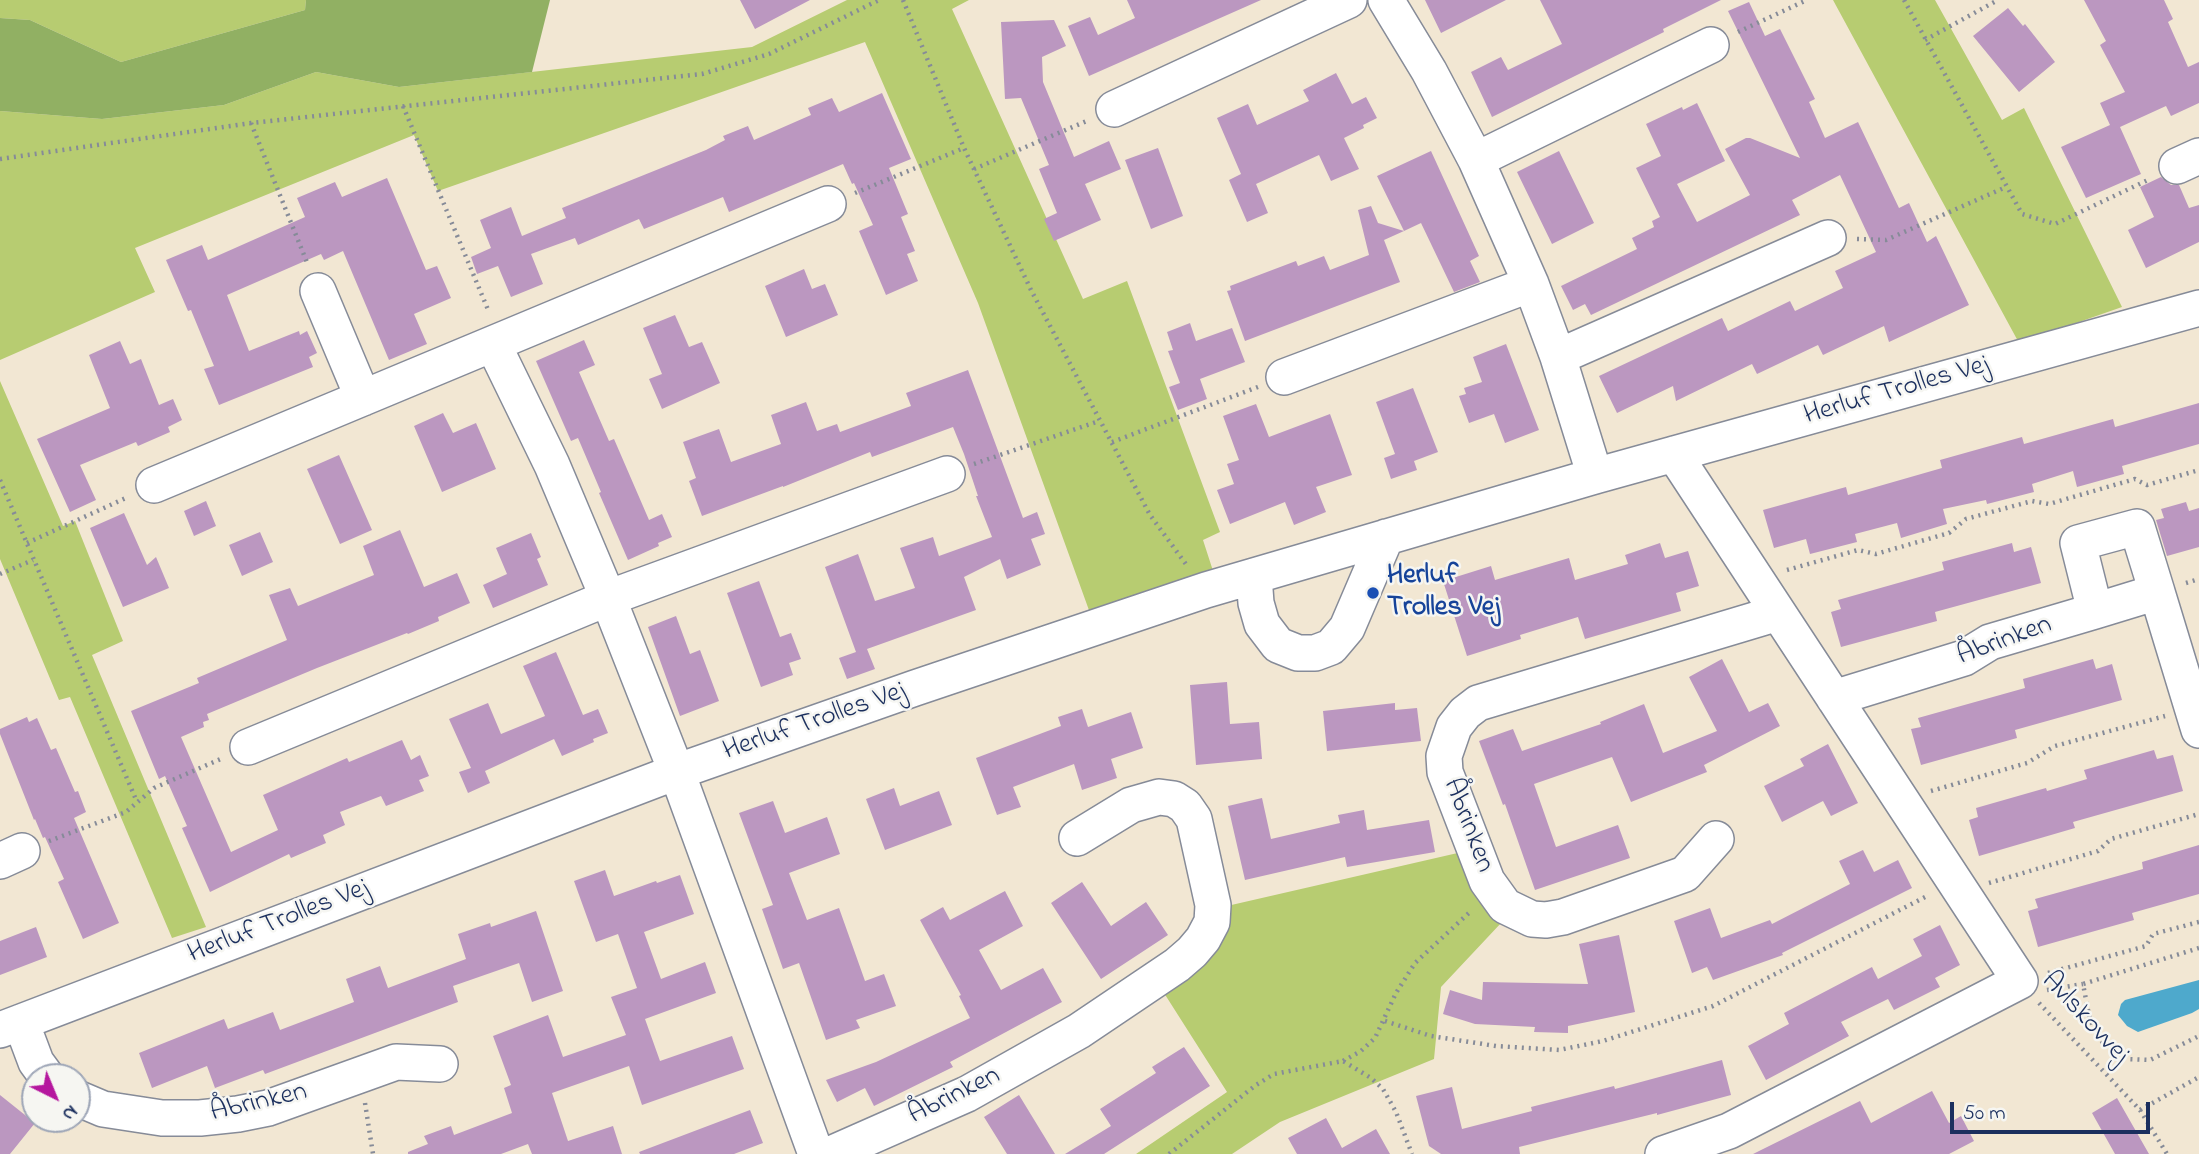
<!DOCTYPE html>
<html>
<head>
<meta charset="utf-8">
<style>
  body { margin:0 }
  #map { position:relative; width:2199px; height:1154px; overflow:hidden; background:#f2e7d3; font-family:"Indie Flower",sans-serif }
  canvas { display:block }
  .north { position:absolute; left:21px; top:1063px; width:70px; height:70px; box-sizing:border-box; background:#f6f6f2; border:2px solid #9ea6b7; border-radius:50%; rotate:137deg; font-size:19px; font-weight:700; line-height:28px; text-align:center; color:#1b2f5e }
  .north::after { content:''; display:block; margin:auto; width:24px; height:32px; background:#b5179e; clip-path:polygon(50% 0,100% 100%,50% 72%,0 100%) }
  .scale { position:absolute; left:1950px; top:1102px; width:200px; height:32px; box-sizing:border-box; border:4px solid #1b2f5e; border-top:0; padding-left:9px; font-size:21px; line-height:24px; white-space:nowrap; color:#1b2f5e; -webkit-text-stroke:5px #f6f6f2; paint-order:stroke }
</style>
</head>
<body>
<div id="map">
<canvas width="2199" height="1154"></canvas>
<div class="north">N</div>
<div class="scale">50 m</div>
</div>
<script>
const c = document.querySelector('canvas').getContext('2d');
c.lineJoin = 'round';
function fillPath(path, color) {
  c.fillStyle = color;
  c.fill(path, 'evenodd');
}
function shape(rows) {
  const path = new Path2D();
  for (const r of rows) {
    path.moveTo(r[0], r[1]);
    for (let i = 2; i < r.length; i += 2) path.lineTo(r[i], r[i + 1]);
  }
  return path;
}
function stroke(path, color, width, dash) {
  c.strokeStyle = color;
  c.lineWidth = width;
  c.lineCap = dash ? 'butt' : 'round';
  c.setLineDash(dash || []);
  c.stroke(path);
}
function write(font, color, halo, rows, align = 'center') {
  c.font = font + ' "Indie Flower",sans-serif';
  c.lineWidth = 5;
  c.setLineDash([]);
  c.textBaseline = 'middle';
  c.strokeStyle = halo;
  c.fillStyle = color;
  for (const [text, x, y, turn = 0] of rows) {
    c.save();
    c.translate(x, y);
    c.rotate((+turn || 0) * Math.PI / 180);
    c.textAlign = isNaN(turn) ? turn : align;
    if (halo) c.strokeText(text, 0, 0);
    c.fillText(text, 0, 0);
    c.restore();
  }
}
fillPath(shape([
  [0,0,306,0,305,10,121,62,30,20,0,18],
  [847,0,969,0,952,9,1083,299,1127,281,1220,532,1203,540,1214,574,1090,613,978,303,865,42,438,191,414,135,135,248,155,292,0,360,0,111,102,119,224,105,316,72,399,87,752,47],
  [1833,0,1935,0,2002,120,2024,108,2122,307,2019,343],
  [0,381,63,526,75,521,123,641,92,655,206,927,172,938,70,697,59,700,0,559],
  [1462,852,1502,922,1441,987,1434,1059,1280,1122,1232,1154,1136,1154,1227,1092,1164,993,1219,947,1227,906]
]), '#b7cc71');
fillPath(shape([
  [306,0,550,0,532,72,399,87,316,72,224,105,102,119,0,111,0,18,30,20,121,62,305,10]
]), '#91b063');
fillPath(shape([
  [2199,980,2199,1009,2192,1013,2138,1032,2127,1026,2118,1015,2121,1004,2125,1000]
]), '#4ea9cc');
fillPath(shape([
  [740,0,810,0,755,29],
  [1127,0,1261,0,1089,76,1068,26,1090,17,1098,35,1135,18],
  [1425,0,1506,0,1441,33],
  [1540,0,1721,0,1663,29,1664,32,1492,117,1471,72,1501,57,1508,70,1562,44],
  [2084,0,2164,0,2173,19,2168,22,2188,67,2199,62,2199,103,2171,116,2166,106,2120,127,2141,174,2086,198,2061,147,2110,125,2100,103,2125,92,2100,45,2106,41],
  [1749,2,1765,36,1780,29,1815,99,1809,102,1825,138,1858,122,1899,208,1909,203,1927,242,1936,236,1969,305,1889,342,1884,326,1823,355,1818,345,1757,374,1752,364,1676,401,1673,386,1617,413,1599,376,1722,318,1728,331,1790,301,1795,311,1843,288,1835,271,1876,252,1840,175,1792,200,1800,215,1591,315,1585,304,1573,310,1561,286,1637,249,1632,238,1654,227,1652,221,1660,217,1636,168,1661,156,1646,124,1682,107,1683,110,1697,103,1725,161,1677,184,1697,222,1750,195,1725,149,1746,138,1750,138,1800,158,1728,11],
  [2008,8,2023,26,2025,24,2055,62,2019,92,1973,36],
  [1054,20,1066,46,1042,57,1043,82,1074,157,1109,141,1121,169,1085,184,1101,220,1054,241,1044,219,1057,213,1039,169,1049,165,1021,98,1005,99,1001,22],
  [1336,73,1352,104,1366,97,1377,118,1363,125,1364,128,1344,138,1359,169,1331,181,1319,155,1256,184,1268,213,1247,222,1229,180,1241,174,1217,118,1248,104,1257,125,1309,101,1303,90],
  [882,93,911,159,889,168,908,214,901,217,915,251,907,254,918,281,886,295,859,231,873,225,854,183,852,184,843,164,729,212,723,197,644,229,639,219,578,245,575,238,531,254,543,284,511,297,498,266,477,274,471,257,491,248,480,220,511,207,522,236,566,218,562,208,706,150,725,140,723,136,748,126,754,140,811,115,808,108,832,98,839,112],
  [1158,148,1183,216,1151,229,1125,160],
  [1431,151,1479,256,1470,261,1480,282,1454,292,1421,223,1404,231,1377,176],
  [1559,151,1594,223,1552,244,1517,172],
  [2161,177,2171,185,2179,185,2189,208,2199,205,2199,242,2146,268,2128,230,2154,217,2140,187],
  [387,178,426,270,437,266,451,298,414,314,427,344,389,360,343,251,324,260,321,254,227,295,249,351,299,331,300,335,307,331,317,353,309,357,313,367,219,405,204,369,214,366,191,310,188,311,166,260,202,245,208,260,305,217,297,198,335,182,342,197],
  [1371,206,1378,223,1404,231,1384,240,1400,282,1245,341,1227,291,1231,290,1230,286,1296,261,1298,266,1324,256,1330,270,1369,255,1358,210],
  [804,269,812,289,825,284,838,315,786,337,765,286],
  [675,315,689,347,702,342,720,383,662,409,649,379,662,374,643,328],
  [1190,323,1196,341,1232,328,1245,362,1200,379,1207,399,1178,410,1169,387,1180,383,1168,351,1173,350,1167,332],
  [584,340,595,365,579,372,609,441,614,439,649,520,662,514,672,537,658,543,659,546,628,560,599,493,601,492,578,438,571,441,536,361],
  [120,341,130,364,141,359,159,405,173,399,182,420,168,427,170,432,138,446,136,442,80,465,96,500,70,512,37,439,110,408,89,355],
  [1506,344,1539,430,1505,443,1494,414,1469,423,1459,396,1466,394,1464,388,1482,382,1473,357],
  [968,370,1023,518,1037,512,1045,534,1031,539,1041,565,1007,579,1000,559,964,577,976,610,867,649,875,669,847,679,839,658,856,652,825,567,858,554,875,601,915,588,900,548,933,537,939,556,992,537,976,496,978,496,964,454,953,427,872,457,870,452,783,487,783,486,702,516,689,481,696,478,683,442,719,429,731,462,781,444,771,415,806,402,817,431,837,424,840,432,911,406,906,393],
  [1413,388,1438,452,1414,461,1417,470,1391,479,1384,458,1395,454,1376,402],
  [2199,403,2199,444,2122,466,2124,474,2077,487,2073,471,2032,484,2034,492,1987,504,1986,500,1943,509,1947,524,1901,538,1897,523,1855,534,1857,542,1810,554,1806,539,1774,548,1763,510,1846,487,1848,495,1942,468,1940,460,2022,437,2024,444,2113,419,2115,427],
  [1256,404,1269,437,1330,414,1352,475,1316,487,1326,512,1294,525,1285,502,1230,524,1217,490,1234,484,1227,464,1239,460,1223,416],
  [443,413,453,433,476,423,496,469,442,492,414,426],
  [339,455,372,530,340,544,307,469],
  [206,501,216,526,194,536,184,511],
  [2186,502,2189,511,2199,508,2199,547,2167,556,2156,520,2164,518,2161,509],
  [124,513,147,565,156,557,169,588,123,607,90,528],
  [400,530,424,587,457,573,470,603,438,617,439,621,408,634,407,633,317,668,207,714,209,720,203,722,204,727,181,737,231,852,278,830,263,795,347,758,349,762,402,740,411,760,420,755,429,776,419,780,424,791,386,806,381,796,340,812,345,825,323,835,326,843,291,858,289,854,210,892,182,828,187,826,165,776,159,779,131,711,199,683,197,678,287,640,269,595,290,588,298,606,374,575,363,546],
  [260,532,273,562,242,576,229,545],
  [531,533,541,557,537,559,548,585,493,608,483,585,507,574,496,548],
  [1660,543,1665,558,1688,551,1699,586,1676,593,1681,611,1585,639,1578,617,1520,635,1521,639,1467,656,1443,581,1491,566,1495,580,1569,558,1575,580,1628,564,1625,555],
  [2012,543,2014,552,2031,547,2041,583,1935,612,1937,621,1841,647,1831,612,1841,609,1838,600,1944,570,1942,562],
  [759,581,780,637,791,633,801,659,789,663,793,675,761,687,727,593],
  [676,616,690,654,700,650,719,701,680,716,648,627],
  [556,652,583,715,598,709,608,733,593,739,594,742,562,756,554,739,485,771,490,783,468,793,459,772,471,768,449,719,488,703,501,734,545,716,523,666],
  [1722,659,1749,712,1768,703,1780,726,1704,765,1707,772,1631,802,1612,757,1534,784,1556,847,1618,825,1630,858,1535,890,1505,804,1503,805,1479,741,1513,729,1522,751,1601,724,1600,722,1644,704,1663,753,1717,731,1689,677],
  [2093,659,2096,669,2112,664,2122,700,2015,730,2017,738,1921,765,1911,729,1921,727,1918,718,2025,688,2023,679],
  [1227,682,1230,724,1259,722,1262,759,1196,765,1190,685],
  [1395,703,1395,710,1417,708,1421,741,1327,751,1323,711],
  [1082,709,1088,727,1131,712,1143,748,1111,759,1117,778,1082,790,1074,764,1013,787,1021,807,997,815,976,758,1061,726,1058,717],
  [27,717,29,722,37,718,51,750,56,748,75,792,78,791,86,812,74,818,119,923,83,939,58,882,64,879,45,837,43,838,35,819,34,820,0,734,0,729],
  [1828,744,1858,803,1831,816,1823,801,1782,822,1764,786,1804,766,1800,759],
  [2154,750,2157,759,2173,755,2183,791,2073,822,2075,828,1979,856,1969,820,1978,817,1976,808,2046,788,2047,791,2087,779,2084,770],
  [894,788,900,806,939,791,952,825,885,850,866,799],
  [1262,798,1271,839,1340,823,1338,815,1364,810,1367,830,1429,820,1435,852,1347,867,1345,857,1245,880,1228,806],
  [773,801,785,833,827,817,840,854,789,873,807,920,839,908,865,981,884,974,896,1006,856,1020,860,1028,826,1040,799,963,783,969,762,909,773,905,739,813],
  [2199,845,2199,894,2132,913,2134,920,2038,947,2028,911,2038,908,2035,899,2143,869,2142,862],
  [1863,850,1874,872,1898,860,1912,888,1782,953,1783,955,1713,980,1707,967,1692,973,1674,921,1710,908,1721,938,1770,920,1772,924,1850,884,1839,861],
  [605,870,614,896,656,881,657,883,680,875,694,914,644,932,661,979,705,962,716,993,645,1019,660,1061,732,1036,744,1069,642,1105,629,1066,552,1093,568,1141,613,1126,622,1154,532,1154,528,1144,501,1154,408,1154,408,1152,428,1144,424,1136,451,1126,454,1135,512,1113,504,1088,511,1085,493,1036,548,1015,563,1057,626,1035,611,997,637,988,618,934,596,942,574,881],
  [1082,882,1111,926,1146,902,1168,935,1101,979,1051,903],
  [1005,891,1023,926,979,950,1001,990,1043,968,1062,1002,950,1062,953,1067,874,1106,865,1088,837,1102,826,1080,876,1062,970,1018,959,996,961,995,920,920,943,907,950,920],
  [536,911,563,991,532,1002,519,963,453,986,458,1002,265,1074,263,1070,215,1088,207,1066,152,1088,139,1053,224,1019,228,1029,273,1012,280,1030,354,1002,346,979,380,966,388,988,466,959,458,934,490,923,491,927],
  [1940,925,1960,965,1935,978,1940,987,1894,1010,1888,999,1841,1022,1849,1036,1766,1080,1748,1046,1789,1024,1784,1013,1872,967,1878,979,1922,956,1913,939],
  [36,927,47,957,0,975,0,941],
  [1619,935,1635,1012,1568,1026,1568,1033,1534,1032,1535,1027,1475,1024,1443,1014,1450,990,1482,1000,1483,982,1588,984,1579,944],
  [1184,1047,1210,1086,1104,1154,1065,1154,1111,1126,1100,1109,1156,1073,1152,1067],
  [1722,1060,1731,1095,1657,1115,1657,1113,1519,1147,1520,1154,1441,1154,1429,1146,1416,1096,1452,1087,1462,1129,1532,1111,1531,1107,1614,1086,1615,1089],
  [1932,1091,1949,1123,1961,1116,1974,1141,1949,1154,1753,1154,1860,1101,1871,1123],
  [0,1095,35,1123,10,1154,0,1154],
  [1019,1095,1055,1154,1007,1154,984,1117],
  [2117,1098,2149,1154,2115,1154,2092,1113],
  [750,1110,763,1143,734,1154,640,1154,639,1152],
  [1326,1118,1342,1148,1376,1129,1390,1154,1297,1154,1288,1138]
]), '#bb97c0');
const minor = shape([
  [1386,0,1429,71,1476,160,1531,284,1558,357,1595,476],
  [1114,109,1349,0],
  [1476,160,1711,45],
  [2177,166,2199,156],
  [318,291,363,398],
  [493,344,552,465,608,598,682,786,816,1154],
  [1558,357,1828,238],
  [1284,377,1531,284],
  [154,485,828,204],
  [1254,576,1256,603,1262,624,1278,645,1298,653,1315,653,1331,647,1347,628,1386,537],
  [2157,592,2199,730],
  [1834,698,1964,658,1990,642,2095,611,2157,592,2137,527,2078,543,2095,611],
  [248,747,608,598,947,474],
  [1716,839,1685,874,1563,917,1546,920,1532,919,1505,906,1487,881,1445,772,1444,756,1454,727,1465,713,1478,703,1778,613],
  [0,861,22,851],
  [21,1022,36,1062,47,1077],
  [0,1030,676,772,915,688,1206,590,1595,476,2199,308],
  [77,1098,103,1109,162,1118,200,1118,238,1114,268,1108,396,1062,440,1064],
  [831,1154,967,1094,1079,1031,1177,965,1192,952,1203,939,1212,922,1213,905,1194,819,1185,806,1174,799,1159,797,1131,805,1077,838],
  [1663,1154,1729,1131,2020,981,1674,454]
]);
stroke(minor, '#868b98', 38);
stroke(shape([
  [903,0,964,148,1031,290,1150,515,1188,567],
  [1904,0,2022,214,2055,224,2150,179],
  [1738,32,1807,0],
  [1925,40,1998,0],
  [403,106,489,312],
  [251,123,308,265],
  [0,159,251,123,702,74,769,54,879,0],
  [974,169,1089,120],
  [855,193,964,148],
  [1857,239,1886,240,2006,187],
  [1112,442,1258,387],
  [974,464,1099,421],
  [0,480,137,802],
  [27,543,128,497],
  [1787,570,1858,550,1876,554,1949,533,1966,519,2032,501,2049,504,2135,479,2147,485,2199,470],
  [0,574,33,560],
  [2186,583,2199,579],
  [1931,791,2027,763,2055,746,2165,716],
  [49,841,126,812,154,788,223,758],
  [1989,883,2098,851,2111,839,2199,814],
  [2199,948,2083,984,2090,1020,2103,1043,2126,1059,2150,1060,2199,1036],
  [2048,973,2146,946,2153,934,2199,922],
  [2047,990,2083,984],
  [2039,1003,2140,1110,2167,1154],
  [1385,1021,1431,1036,1496,1046,1559,1050,1603,1041,1713,1006,1929,895],
  [1343,1061,1361,1051,1375,1038,1396,993,1415,963,1471,911],
  [365,1103,373,1154],
  [2140,1110,2199,1077],
  [1169,1154,1256,1085,1274,1074,1343,1061,1371,1078,1383,1089,1396,1112,1412,1154]
]), '#868b98', 4.5, [2, 5]);
stroke(minor, '#fff', 35);
for (const [x, y, r, color] of [
  [1373,593,7,"#1a4fb4"]
]) {
  const dot = new Path2D();
  dot.arc(x, y, r, 0, 2 * Math.PI);
  c.fillStyle = color;
  c.fill(dot);
  stroke(dot, '#f6f6f2', 2.5);
}
write('28px', '#1b2f5e', '#f6f6f2', [
  ["Herluf Trolles Vej",1897,392,-16],
  ["Åbrinken",2005,642,-20],
  ["Herluf Trolles Vej",815,723,-19],
  ["Åbrinken",1467,826,69],
  ["Herluf Trolles Vej",279,923,-21],
  ["Avlskovvej",2084,1019,47],
  ["Åbrinken",955,1097,-26],
  ["Åbrinken",259,1104,-13]
]);
write('bold 28px', '#164399', '#f6f6f2', [
  ["Herluf",1387,577],
  ["Trolles Vej",1387,609]
], 'left');
</script>
</body>
</html>
